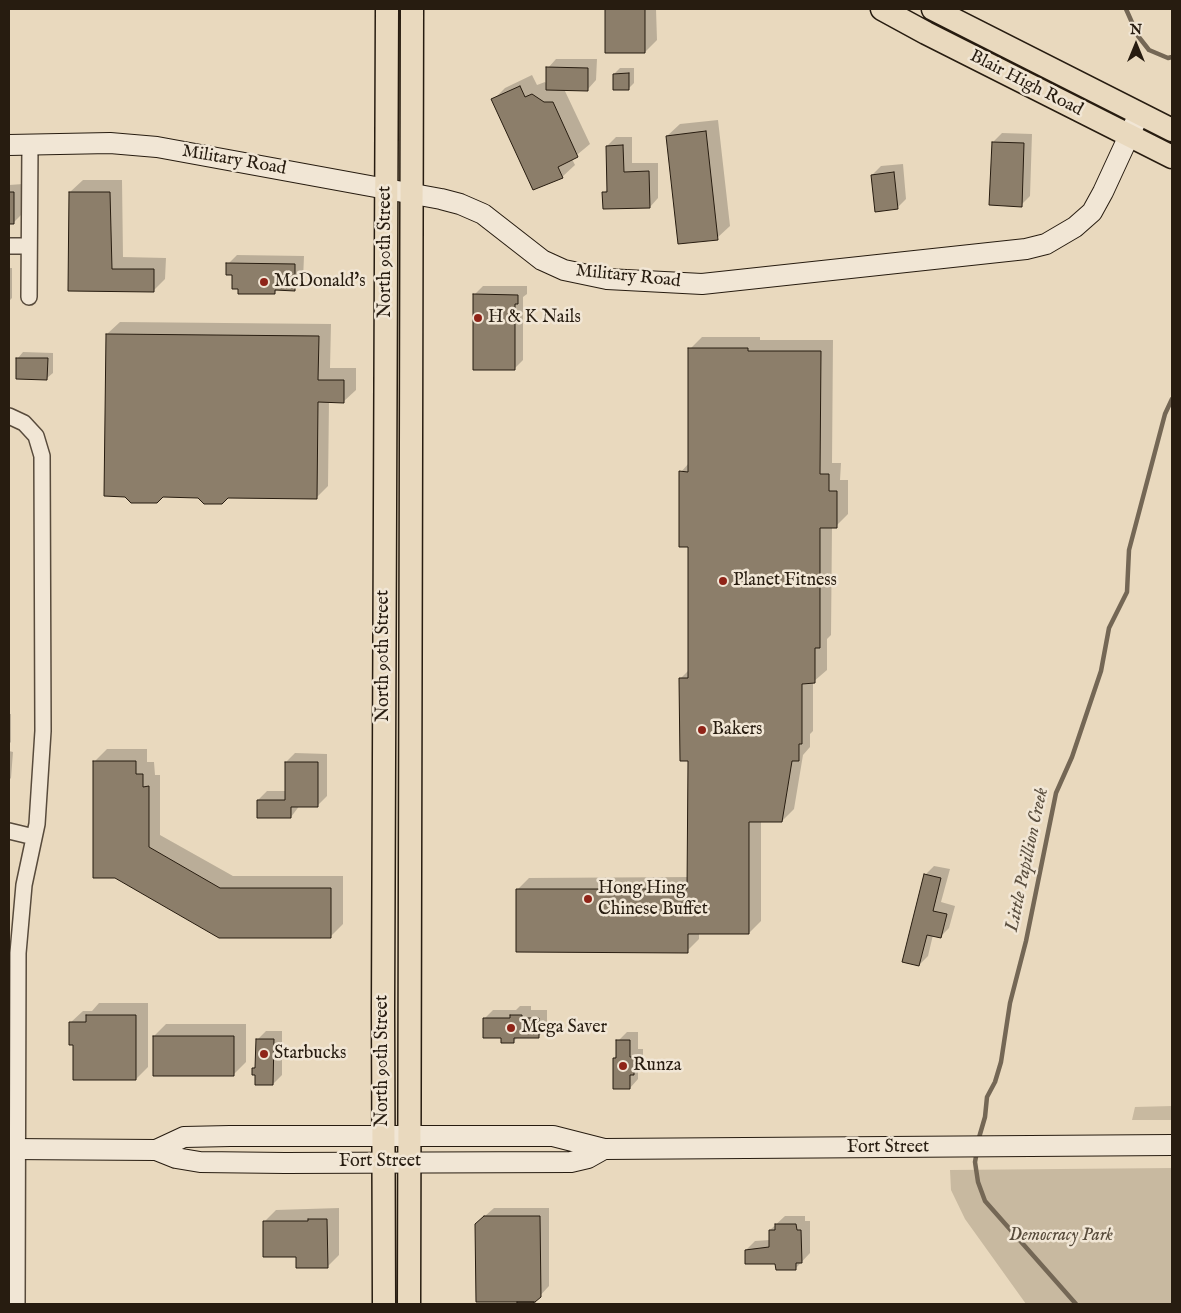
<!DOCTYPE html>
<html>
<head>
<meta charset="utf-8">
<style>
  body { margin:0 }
  #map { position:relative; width:1181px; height:1313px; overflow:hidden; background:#e9d9be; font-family:"IM FELL English",serif }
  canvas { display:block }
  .frame { position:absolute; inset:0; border:10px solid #271c10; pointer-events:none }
  .north { position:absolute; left:1111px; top:20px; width:50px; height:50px; -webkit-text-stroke:4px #f1e6d5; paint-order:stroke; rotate:0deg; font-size:14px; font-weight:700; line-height:20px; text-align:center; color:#271c10 }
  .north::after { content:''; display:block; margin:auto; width:18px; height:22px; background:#271c10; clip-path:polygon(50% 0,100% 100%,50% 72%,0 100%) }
</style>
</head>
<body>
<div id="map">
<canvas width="1181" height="1313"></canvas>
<div class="frame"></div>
<div class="north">N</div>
</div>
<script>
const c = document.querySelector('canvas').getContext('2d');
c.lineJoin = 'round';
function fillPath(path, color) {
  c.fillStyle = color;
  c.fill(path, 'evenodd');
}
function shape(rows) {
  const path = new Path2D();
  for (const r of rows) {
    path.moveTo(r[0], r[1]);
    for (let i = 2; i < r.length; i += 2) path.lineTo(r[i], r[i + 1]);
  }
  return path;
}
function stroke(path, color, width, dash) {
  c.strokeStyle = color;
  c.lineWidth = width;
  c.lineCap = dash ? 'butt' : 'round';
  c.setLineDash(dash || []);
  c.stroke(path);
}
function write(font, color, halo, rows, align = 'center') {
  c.font = font + ' "IM FELL English",serif';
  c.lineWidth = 5;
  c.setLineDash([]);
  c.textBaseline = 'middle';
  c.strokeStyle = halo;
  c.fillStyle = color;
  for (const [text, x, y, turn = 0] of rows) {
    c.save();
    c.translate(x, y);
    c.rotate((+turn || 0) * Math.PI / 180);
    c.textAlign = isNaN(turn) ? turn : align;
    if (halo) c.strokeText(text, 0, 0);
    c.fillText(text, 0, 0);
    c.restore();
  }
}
fillPath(shape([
  [1172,1106,1172,1120,1132,1120,1135,1107],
  [1172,1168,1172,1304,1026,1304,965,1219,951,1190,950,1170]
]), '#c8b9a0');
fillPath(shape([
  [606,9,656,9,657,40,645,52,606,52],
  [556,59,597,59,596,80,588,89,564,89,590,144,572,159,575,165,562,177,493,100,505,88,532,75,537,85,545,82,547,84,548,68],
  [620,68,634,68,634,83,628,89,614,74],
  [718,120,730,226,717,238,667,136,680,124],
  [1002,133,1032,134,1030,196,1021,205,993,142],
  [616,137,632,137,632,163,658,163,658,198,650,207,604,193,608,188,607,146],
  [903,164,906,199,897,208,872,175,881,166],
  [83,180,122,180,123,257,166,258,165,279,153,291,69,290,70,192],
  [23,184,22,214,13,223,9,222,9,185],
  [237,255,304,256,303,280,294,289,278,289,274,293,234,274,228,264],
  [9,268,12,268,12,298,9,301],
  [483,286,527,286,527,294,523,297,523,360,514,369,474,295],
  [120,322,331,324,330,368,356,368,356,390,343,402,329,401,328,486,316,498,126,496,107,334],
  [702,337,760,337,760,340,833,340,832,463,841,463,840,480,848,480,848,514,836,526,832,526,831,635,827,639,827,670,813,682,813,731,810,734,810,747,803,755,794,809,782,821,761,821,761,921,749,933,699,933,699,939,687,951,517,890,529,878,689,877,689,760,681,678,689,670,689,546,681,472,689,463,690,349],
  [23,352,53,353,53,373,47,378,18,358],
  [9,440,10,467,9,468],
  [9,568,10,599,9,600],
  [9,620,10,649,9,650],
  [9,714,11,714,11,742,9,744],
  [107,749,147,749,147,762,154,762,155,775,160,775,160,835,233,876,343,876,343,924,331,936,115,877,95,761],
  [9,751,13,752,11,778,9,780],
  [295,753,327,754,327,796,318,805,300,805,291,817,258,800,267,791,286,791,286,762],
  [934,866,950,869,941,902,955,906,949,928,940,937,933,935,928,956,919,965,925,875],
  [99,1003,148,1003,148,1067,136,1079,75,1044,70,1023,83,1011,92,1011],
  [520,1006,531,1006,531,1010,547,1010,547,1028,538,1037,518,1037,514,1041,503,1037,484,1019,493,1010,516,1010],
  [166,1024,246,1024,246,1062,234,1074,154,1036],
  [266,1031,282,1031,282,1075,273,1084,256,1073,253,1068,257,1065,257,1040],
  [627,1032,638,1032,638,1049,643,1049,643,1065,638,1069,638,1079,630,1088,614,1058,618,1054,618,1041],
  [339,1208,339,1255,327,1267,297,1256,264,1222,276,1210],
  [494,1208,549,1208,549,1286,536,1300,536,1304,518,1304,476,1224],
  [785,1216,805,1216,805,1221,810,1221,810,1253,795,1269,746,1250,755,1241,770,1240,770,1230]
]), '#0003');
stroke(shape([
  [1126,9,1138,36,1149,50,1168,58,1172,57],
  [978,1141,985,1117,987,1097,995,1082,1001,1062,1010,1003,1026,941,1056,793,1072,757,1101,671,1109,628,1127,592,1129,550,1165,414,1172,399],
  [977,1151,975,1162,978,1182,985,1201,1076,1304]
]), '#746755', 4.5);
const building = shape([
  [605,9,645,9,645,53,605,53,605,9],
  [546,67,588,68,588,91,546,90,546,67],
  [629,73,629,90,613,90,613,74,629,73],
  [520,86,525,97,532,94,544,102,553,102,578,157,558,167,563,178,533,190,491,99,520,86],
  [706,131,718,240,678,244,666,136,706,131],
  [992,142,1024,143,1022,207,989,205,992,142],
  [623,145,624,172,649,171,650,208,603,209,602,192,607,192,606,146,623,145],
  [894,172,898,209,875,212,871,175,894,172],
  [9,192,14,192,14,224,9,224,9,192],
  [69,192,110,192,112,269,154,269,154,292,68,291,69,192],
  [226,263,295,264,295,291,275,290,275,294,238,294,238,289,232,289,232,275,226,275,226,263],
  [473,294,518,295,518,304,515,304,515,370,473,370,473,294],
  [106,334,319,336,318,380,344,380,344,403,318,402,317,499,228,498,222,504,204,504,198,498,163,497,157,503,131,503,125,497,104,496,106,334],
  [688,348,748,348,748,351,821,351,820,474,829,474,829,491,837,491,837,528,820,528,820,648,815,648,815,683,802,684,802,744,799,744,799,761,792,761,782,822,749,822,749,934,688,934,688,953,516,952,516,889,687,889,688,761,680,761,679,678,688,678,688,547,679,547,679,471,688,472,688,348],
  [16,358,48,358,47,380,16,379,16,358],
  [93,761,136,761,136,774,143,774,143,787,149,786,149,847,220,888,331,888,331,938,219,938,115,878,93,878,93,761],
  [285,762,318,762,318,807,291,807,291,818,257,818,257,800,285,800,285,762],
  [924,874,941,878,933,911,947,914,941,938,927,935,919,966,902,962,924,874],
  [86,1015,136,1015,136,1080,73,1080,73,1045,69,1045,69,1022,86,1022,86,1015],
  [510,1015,522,1015,522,1018,539,1018,539,1038,514,1038,514,1043,501,1043,501,1038,483,1038,483,1018,510,1018,510,1015],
  [153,1036,234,1036,234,1076,153,1076,153,1036],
  [256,1039,274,1039,273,1085,255,1085,255,1075,252,1075,252,1068,255,1068,256,1039],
  [616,1040,630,1040,630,1057,634,1057,634,1075,630,1075,630,1089,613,1089,613,1058,616,1058,616,1040],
  [484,1216,540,1216,541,1297,535,1302,476,1302,475,1224,484,1216],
  [308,1219,327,1219,328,1268,296,1268,296,1257,263,1257,263,1221,308,1221,308,1219],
  [775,1224,796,1224,797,1230,801,1230,802,1263,796,1263,796,1270,776,1270,775,1264,745,1264,745,1250,769,1247,769,1230,775,1230,775,1224],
  [517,1302,534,1302,534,1304,517,1304,517,1302]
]);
fillPath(building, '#8c7e6a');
stroke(building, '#271c10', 1);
const minor = shape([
  [9,246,29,246],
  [29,297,30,144],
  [9,416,24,423,36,436,42,456,43,731,37,824,24,885,18,953,17,1304],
  [9,831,34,837]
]);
const secondary = shape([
  [9,145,110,143,157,147,441,199,460,204,483,214,542,260,564,270,607,279,702,284,1026,249,1046,244,1075,227,1092,212,1103,192,1139,114],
  [9,1149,156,1150,176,1158,200,1162,285,1163,571,1162,588,1158,604,1149],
  [156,1150,184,1137,230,1136,553,1136,604,1149,1172,1145]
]);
const primary = shape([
  [882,9,926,33,1172,157],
  [933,9,1172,130],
  [384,1304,383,1007,387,9],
  [409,1304,412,9]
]);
stroke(minor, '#584b3c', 18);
stroke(secondary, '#271c10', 22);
stroke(primary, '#271c10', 25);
stroke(minor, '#f1e6d5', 15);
stroke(secondary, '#f1e6d5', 20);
stroke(primary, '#e9d9be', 22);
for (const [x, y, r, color] of [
  [264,282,5,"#8f2418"],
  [478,318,5,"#8f2418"],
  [723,581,5,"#8f2418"],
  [702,730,5,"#8f2418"],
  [588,899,5,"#8f2418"],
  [511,1028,5,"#8f2418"],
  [264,1054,5,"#8f2418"],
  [623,1066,5,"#8f2418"]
]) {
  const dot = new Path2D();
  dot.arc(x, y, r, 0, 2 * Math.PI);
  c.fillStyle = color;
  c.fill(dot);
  stroke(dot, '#f1e6d5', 2);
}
write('18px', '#271c10', '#f1e6d5', [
  ["Blair High Road",1026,84,27],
  ["Military Road",234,161,10],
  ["North 90th Street",386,252,-90],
  ["Military Road",628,277,6],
  ["North 90th Street",384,656,-90],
  ["North 90th Street",383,1061,-90],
  ["Fort Street",888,1148],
  ["Fort Street",380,1162]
]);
write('18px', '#271c10', '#f1e6d5', [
  ["McDonald's",274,282],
  ["H & K Nails",488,318],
  ["Planet Fitness",733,581],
  ["Bakers",712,730],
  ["Hong Hing",598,889],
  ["Chinese Buffet",598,910],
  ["Mega Saver",521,1028],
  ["Starbucks",274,1054],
  ["Runza",633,1066]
], 'left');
write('italic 18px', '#574b3b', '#f1e6d5', [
  ["Democracy Park",1061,1236]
]);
write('italic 19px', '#5a4e3e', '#f1e6d5', [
  ["Little Papillion Creek",1028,860,-78]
]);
</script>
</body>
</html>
